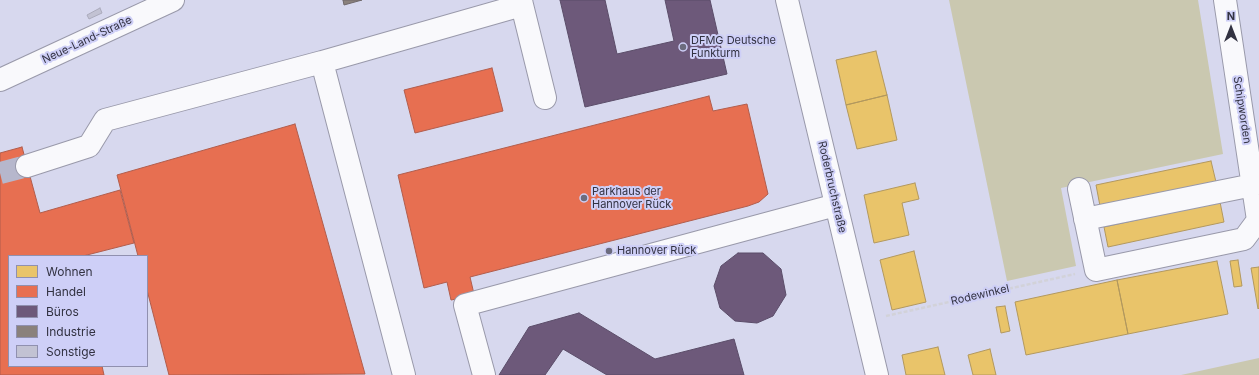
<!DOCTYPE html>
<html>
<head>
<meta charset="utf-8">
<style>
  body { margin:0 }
  #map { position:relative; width:1259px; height:375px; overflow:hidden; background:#d7d8ee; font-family:Inter,sans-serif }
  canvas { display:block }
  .legend { position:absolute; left:8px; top:255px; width:140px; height:112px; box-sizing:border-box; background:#cecff7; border:1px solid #9090af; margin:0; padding:5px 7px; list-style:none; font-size:12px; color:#323242 }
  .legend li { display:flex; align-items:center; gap:8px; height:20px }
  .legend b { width:20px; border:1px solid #9090af }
  .north { position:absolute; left:1211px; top:8px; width:40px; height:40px; -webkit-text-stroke:3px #cecff7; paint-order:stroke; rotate:0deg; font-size:11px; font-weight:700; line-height:16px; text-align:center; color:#323242 }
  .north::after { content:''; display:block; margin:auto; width:14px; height:18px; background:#323242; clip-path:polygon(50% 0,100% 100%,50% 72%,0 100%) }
</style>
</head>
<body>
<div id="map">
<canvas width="1259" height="375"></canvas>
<ul class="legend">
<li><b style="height:11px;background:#e9c46a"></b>Wohnen</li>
<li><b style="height:11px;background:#e76f51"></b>Handel</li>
<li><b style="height:11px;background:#6d597a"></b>Büros</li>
<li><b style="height:11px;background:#8a817c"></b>Industrie</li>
<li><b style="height:11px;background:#c2c2d3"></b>Sonstige</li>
</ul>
<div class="north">N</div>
</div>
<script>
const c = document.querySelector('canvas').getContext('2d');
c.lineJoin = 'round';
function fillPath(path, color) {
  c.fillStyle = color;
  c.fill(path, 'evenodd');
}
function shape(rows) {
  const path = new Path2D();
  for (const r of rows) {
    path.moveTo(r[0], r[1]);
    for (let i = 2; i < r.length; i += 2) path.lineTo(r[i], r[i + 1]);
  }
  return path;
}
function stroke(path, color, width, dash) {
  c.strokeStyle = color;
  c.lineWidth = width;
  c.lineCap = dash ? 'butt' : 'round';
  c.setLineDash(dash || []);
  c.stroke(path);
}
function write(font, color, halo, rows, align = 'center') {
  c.font = font + ' Inter,sans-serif';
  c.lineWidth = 4;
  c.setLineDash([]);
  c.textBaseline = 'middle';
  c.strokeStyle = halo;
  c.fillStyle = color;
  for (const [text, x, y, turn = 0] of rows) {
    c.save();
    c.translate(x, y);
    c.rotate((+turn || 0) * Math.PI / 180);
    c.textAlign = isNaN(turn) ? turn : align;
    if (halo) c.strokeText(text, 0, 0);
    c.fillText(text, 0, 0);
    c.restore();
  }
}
fillPath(shape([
  [949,0,1198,0,1223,154,1061,188,1076,266,1007,281],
  [1259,358,1259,375,1181,375]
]), '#cac8b0');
const homes = shape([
  [876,51,887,95,846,105,836,60,876,51],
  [887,95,897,140,857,149,846,105,887,95],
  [1211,161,1216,182,1100,206,1096,185,1211,161],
  [915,183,919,199,902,203,909,235,874,243,864,195,915,183],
  [1220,202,1224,222,1108,247,1104,227,1220,202],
  [914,251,926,302,892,310,880,260,914,251],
  [1238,260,1242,286,1234,287,1230,261,1238,260],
  [1217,261,1228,314,1128,334,1117,280,1217,261],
  [1259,267,1259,308,1258,309,1251,268,1259,267],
  [1117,280,1128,334,1026,355,1015,302,1117,280],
  [1005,306,1010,331,1001,333,996,307,1005,306],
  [938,347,945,375,906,375,902,355,938,347],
  [990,349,996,375,973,375,968,355,990,349]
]);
fillPath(homes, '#e9c46a');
stroke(homes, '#b2985e', 1);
const shops = shape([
  [492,68,503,111,415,133,404,90,492,68],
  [709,96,713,111,747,104,768,194,759,202,748,206,470,277,474,294,462,298,451,300,447,282,424,288,398,175,709,96],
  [295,124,365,374,169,375,147,290,147,256,138,256,117,175,295,124],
  [22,147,40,213,120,190,134,243,83,256,9,256,9,366,102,366,104,375,0,375,0,153,22,147]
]);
fillPath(shops, '#e76f51');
stroke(shops, '#b15d4c', 1);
const offices = shape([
  [560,0,605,0,617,54,674,41,665,0,710,0,727,74,585,107,560,0],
  [738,253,763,253,781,269,786,295,773,316,757,323,735,321,720,308,714,286,721,266,738,253],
  [579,313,655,359,734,339,744,375,607,375,563,349,545,375,499,375,529,327,579,313]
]);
fillPath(offices, '#6d597a');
stroke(offices, '#5b4d69', 1);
const industry = shape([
  [343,0,362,0,344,5,343,0]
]);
fillPath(industry, '#8a817c');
stroke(industry, '#70696b', 1);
const building = shape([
  [100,8,102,13,89,19,87,15,100,8]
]);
fillPath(building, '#c2c2d3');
stroke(building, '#aab', 1);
stroke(shape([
  [0,173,27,166]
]), '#b6b7cc', 22, [22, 11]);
const minor = shape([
  [787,0,877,375],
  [1225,0,1258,220],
  [522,5,545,98],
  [0,80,173,0],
  [27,166,89,146,105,120,322,62],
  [1079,189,1096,270,1244,239,1258,220],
  [1085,219,1253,185],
  [404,375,322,62,522,5,521,0],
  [484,375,465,305,836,205]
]);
stroke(minor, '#99a', 24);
stroke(shape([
  [886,316,1075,274]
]), '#d2d2d9', 2.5, [4, 2]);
stroke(minor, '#f9f9fc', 22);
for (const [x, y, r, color] of [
  [683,47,4,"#6c6c7e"],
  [584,198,4,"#6c6c7e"],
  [609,251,4,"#6c6c7e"]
]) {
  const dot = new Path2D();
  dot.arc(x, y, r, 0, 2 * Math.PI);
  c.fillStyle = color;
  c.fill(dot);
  stroke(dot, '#cecff7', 1.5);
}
write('11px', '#323242', '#cecff7', [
  ["Neue-Land-Straße",87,40,-25],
  ["Schipworden",1242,110,81],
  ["Roderbruchstraße",832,187,77],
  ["Rodewinkel",980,295,-13]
]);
write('11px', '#323242', '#cecff7', [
  ["DFMG Deutsche",691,41],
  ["Funkturm",691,54],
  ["Parkhaus der",592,192],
  ["Hannover Rück",592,205],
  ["Hannover Rück",617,251]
], 'left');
</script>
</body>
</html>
